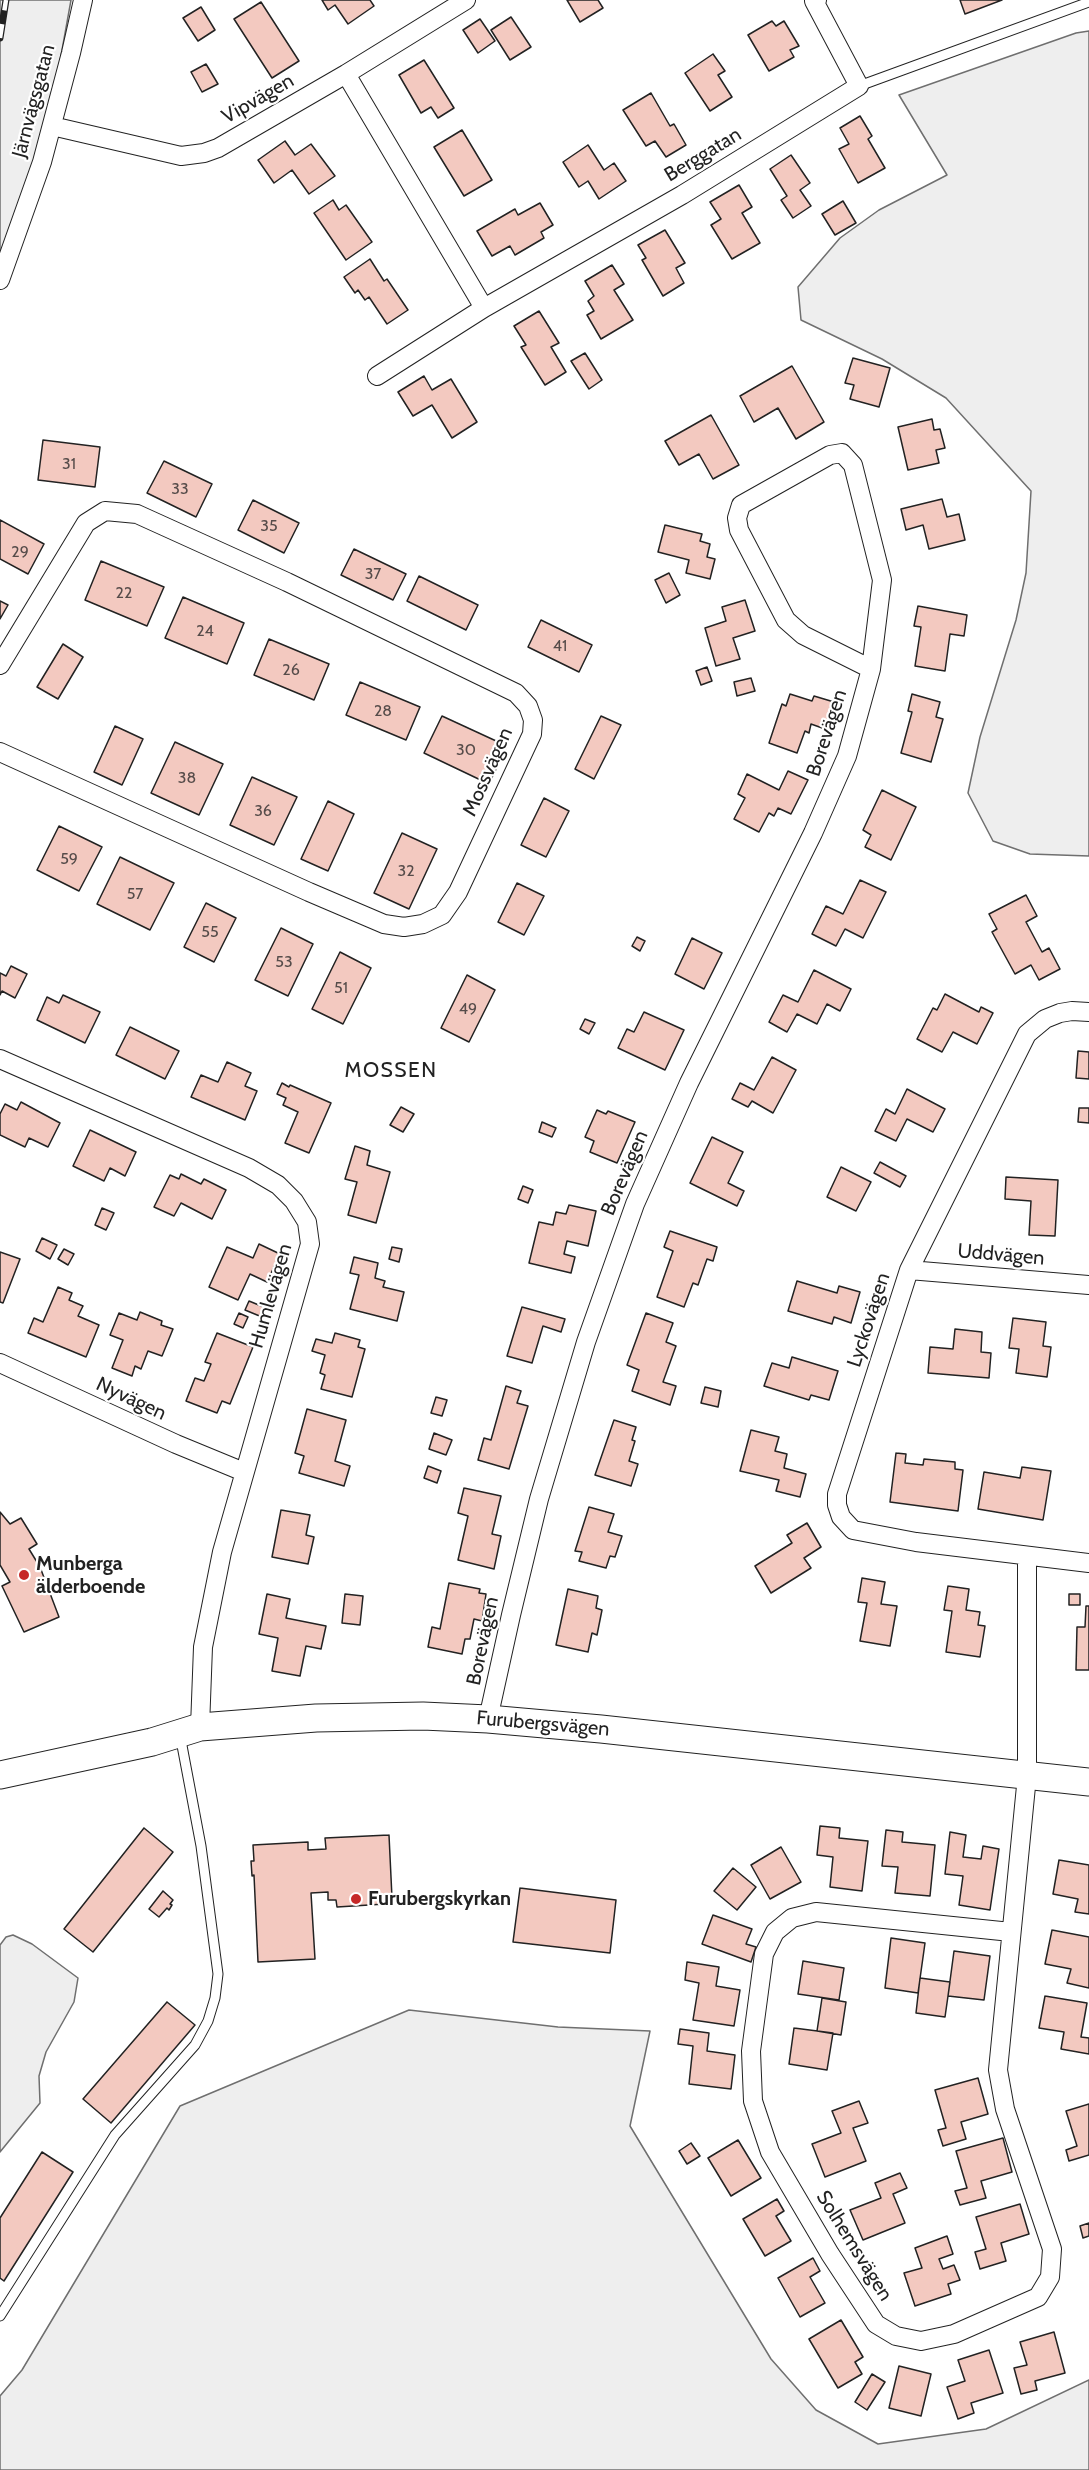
<!DOCTYPE html>
<html>
<head>
<meta charset="utf-8">
<style>
  body { margin:0 }
  canvas { display:block; background:#fff }
</style>
</head>
<body>
<canvas width="1089" height="2470"></canvas>
<script>
const c = document.querySelector('canvas').getContext('2d');
c.lineJoin = 'round';
function fillPath(path, color) {
  c.fillStyle = color;
  c.fill(path, 'evenodd');
}
function shape(rows) {
  const path = new Path2D();
  for (const r of rows) {
    path.moveTo(r[0], r[1]);
    for (let i = 2; i < r.length; i += 2) path.lineTo(r[i], r[i + 1]);
  }
  return path;
}
function stroke(path, color, width, dash) {
  c.strokeStyle = color;
  c.lineWidth = width;
  c.lineCap = dash ? 'butt' : 'round';
  c.setLineDash(dash || []);
  c.stroke(path);
}
function write(font, color, halo, rows, align = 'center') {
  c.font = font + ' Cabin,sans-serif';
  c.lineWidth = 4.5;
  c.setLineDash([]);
  c.textBaseline = 'middle';
  c.strokeStyle = halo;
  c.fillStyle = color;
  for (const [text, x, y, turn = 0] of rows) {
    c.save();
    c.translate(x, y);
    c.rotate((+turn || 0) * Math.PI / 180);
    c.textAlign = isNaN(turn) ? turn : align;
    if (halo) c.strokeText(text, 0, 0);
    c.fillText(text, 0, 0);
    c.restore();
  }
}
const green = shape([
  [0,0,71,0,46,139,0,287,0,0],
  [1089,31,1089,856,1030,854,993,841,968,793,980,737,1016,620,1026,573,1031,491,946,398,882,359,801,320,798,287,840,238,879,210,947,175,899,95,1076,33,1089,31],
  [13,1935,32,1944,78,1978,74,2002,46,2052,39,2076,40,2103,0,2152,0,1945,6,1937,13,1935],
  [409,2010,558,2027,650,2031,630,2126,771,2359,816,2410,878,2444,986,2429,1089,2380,1089,2470,0,2470,0,2396,22,2370,180,2106,409,2010]
]);
fillPath(green, '#eee');
stroke(green, '#6f6f6f', 1.5);
const building = shape([
  [322,0,370,0,374,6,348,24,335,5,328,10,322,0],
  [567,0,598,0,603,8,580,22,567,0],
  [960,0,1002,0,965,14,960,0],
  [261,2,299,61,272,78,234,19,261,2],
  [201,7,215,30,198,41,183,18,201,7],
  [511,17,531,47,510,60,491,30,511,17],
  [480,19,495,41,478,53,463,30,480,19],
  [772,21,776,26,784,21,799,46,790,50,794,57,769,71,748,35,772,21],
  [713,54,725,71,718,75,732,97,710,111,685,73,713,54],
  [424,60,454,108,438,118,431,107,421,113,399,75,424,60],
  [206,64,218,84,202,92,191,72,206,64],
  [651,93,670,126,674,124,686,145,666,157,655,141,646,146,623,110,651,93],
  [860,116,872,136,868,139,885,168,858,183,839,149,849,144,840,128,860,116],
  [462,130,492,180,464,196,434,147,462,130],
  [285,141,295,155,311,144,335,176,309,194,292,170,274,183,258,160,285,141],
  [588,145,604,170,614,163,626,181,599,199,588,181,579,187,563,162,588,145],
  [791,155,810,183,800,190,811,206,793,218,781,200,787,196,770,169,791,155],
  [739,185,752,207,742,213,760,243,732,259,711,225,721,219,710,202,739,185],
  [333,200,339,210,346,205,372,242,346,260,314,213,333,200],
  [843,201,856,223,835,235,822,214,843,201],
  [540,203,553,225,541,232,544,238,515,255,510,246,492,256,477,231,515,209,518,215,540,203],
  [665,230,685,263,676,268,684,283,663,296,642,260,646,258,638,245,665,230],
  [370,259,384,281,387,279,408,310,387,324,369,297,365,300,358,290,355,293,344,277,370,259],
  [612,265,624,284,614,290,633,320,601,339,587,315,594,311,588,301,594,296,585,281,612,265],
  [539,311,559,343,551,347,566,372,545,385,521,347,526,345,514,326,539,311],
  [585,353,602,380,589,389,571,361,585,353],
  [853,358,890,368,879,407,850,399,854,385,845,383,853,358],
  [792,366,824,422,796,439,778,408,754,422,740,396,792,366],
  [424,376,432,390,451,379,477,422,452,438,432,405,413,416,398,392,424,376],
  [711,415,739,465,713,479,699,454,679,465,665,441,711,415],
  [932,419,934,430,940,429,945,448,936,450,939,463,908,470,898,427,932,419],
  [43,440,100,447,95,487,38,480,43,440],
  [164,461,212,484,196,517,147,493,164,461],
  [942,499,947,517,959,514,965,540,929,549,923,525,906,530,901,509,942,499],
  [253,500,299,523,284,553,238,530,253,500],
  [0,520,44,544,28,574,0,559,0,520],
  [665,525,702,534,700,541,710,544,707,557,715,559,710,579,686,573,689,560,658,552,665,525],
  [354,549,406,574,393,600,341,575,354,549],
  [101,561,164,587,147,626,85,600,101,561],
  [669,573,680,595,666,603,655,580,669,573],
  [419,576,478,605,466,630,407,601,419,576],
  [183,597,244,623,227,664,165,638,183,597],
  [745,600,755,631,733,638,740,659,716,666,705,628,726,621,722,607,745,600],
  [0,601,8,605,0,619,0,601],
  [918,606,967,615,964,636,950,634,945,671,915,666,921,627,914,626,918,606],
  [541,620,592,645,579,672,528,647,541,620],
  [269,639,329,664,314,700,254,675,269,639],
  [63,644,83,657,58,699,37,687,63,644],
  [707,667,712,681,701,685,696,671,707,667],
  [751,678,755,691,737,696,734,682,751,678],
  [360,682,420,707,406,740,346,715,360,682],
  [790,694,812,701,814,696,834,702,825,729,811,724,809,733,805,731,797,753,769,743,782,704,786,706,790,694],
  [912,694,940,702,936,717,943,719,931,762,901,753,912,712,908,711,912,694],
  [442,716,507,746,489,784,424,753,442,716],
  [601,716,621,725,594,779,575,769,601,716],
  [115,726,143,739,122,785,94,772,115,726],
  [175,742,223,764,199,815,151,793,175,742],
  [788,771,808,780,791,814,778,808,774,816,769,813,759,832,734,819,745,798,738,794,747,774,779,790,788,771],
  [252,777,297,797,274,845,230,825,252,777],
  [882,790,916,807,891,860,865,847,871,835,863,830,882,790],
  [544,798,569,811,546,857,521,845,544,798],
  [328,801,354,814,328,871,301,859,328,801],
  [59,826,102,847,79,891,37,870,59,826],
  [402,833,437,849,409,909,374,893,402,833],
  [120,857,174,883,150,930,97,904,120,857],
  [860,880,886,892,863,938,845,929,836,946,812,934,826,906,843,914,860,880],
  [517,883,544,896,524,935,498,922,517,883],
  [1026,895,1037,916,1026,922,1042,952,1049,948,1060,969,1039,980,1031,965,1015,974,992,932,997,929,989,914,1026,895],
  [206,903,236,918,214,962,184,947,206,903],
  [281,928,313,944,288,996,255,980,281,928],
  [637,937,645,941,640,951,632,946,637,937],
  [692,938,722,953,704,989,675,974,692,938],
  [340,952,371,968,343,1024,312,1009,340,952],
  [11,966,27,974,15,998,2,991,0,995,0,973,6,976,11,966],
  [814,970,851,989,840,1011,827,1004,817,1024,797,1014,787,1032,769,1022,783,995,798,1002,814,970],
  [467,975,495,990,469,1042,441,1028,467,975],
  [945,994,979,1012,981,1007,993,1013,977,1044,953,1032,942,1052,917,1039,933,1008,937,1010,945,994],
  [63,995,100,1012,85,1043,37,1020,47,997,59,1003,63,995],
  [644,1012,684,1030,665,1070,618,1048,627,1029,634,1032,644,1012],
  [585,1019,595,1023,589,1034,580,1029,585,1019],
  [130,1027,179,1051,165,1079,116,1055,130,1027],
  [1078,1051,1089,1052,1089,1079,1076,1078,1078,1051],
  [772,1057,796,1070,773,1113,752,1101,748,1107,732,1099,740,1083,754,1090,772,1057],
  [227,1062,251,1073,245,1086,257,1091,245,1120,191,1097,201,1075,218,1082,227,1062],
  [282,1083,289,1087,290,1085,331,1103,309,1153,285,1143,298,1112,283,1105,286,1098,277,1094,282,1083],
  [907,1089,945,1109,933,1132,907,1119,896,1141,875,1131,886,1109,895,1114,907,1089],
  [21,1102,60,1123,48,1147,29,1138,25,1147,0,1135,0,1114,5,1104,17,1110,21,1102],
  [401,1107,414,1114,403,1132,390,1125,401,1107],
  [1079,1108,1089,1108,1089,1123,1078,1122,1079,1108],
  [597,1110,606,1114,608,1111,635,1122,617,1163,590,1152,594,1141,585,1137,597,1110],
  [542,1122,556,1128,552,1137,539,1132,542,1122],
  [90,1130,136,1152,125,1176,110,1168,104,1181,73,1166,90,1130],
  [712,1137,743,1152,728,1183,744,1191,737,1206,690,1183,712,1137],
  [355,1146,370,1151,367,1165,390,1172,376,1223,348,1215,357,1182,345,1179,355,1146],
  [880,1162,906,1176,900,1187,874,1173,880,1162],
  [841,1167,871,1182,856,1211,827,1197,841,1167],
  [181,1174,201,1184,204,1179,226,1190,212,1219,181,1203,174,1216,154,1207,170,1175,179,1179,181,1174],
  [1006,1177,1058,1180,1055,1236,1029,1235,1031,1201,1005,1199,1006,1177],
  [523,1186,533,1190,528,1203,518,1199,523,1186],
  [569,1205,596,1211,588,1246,567,1241,564,1254,575,1257,571,1273,529,1263,539,1222,553,1225,556,1212,566,1214,569,1205],
  [102,1208,114,1213,106,1230,95,1225,102,1208],
  [670,1231,717,1247,713,1261,707,1259,698,1285,693,1283,684,1307,657,1297,673,1251,664,1247,670,1231],
  [42,1238,57,1245,50,1259,36,1251,42,1238],
  [259,1244,280,1254,267,1282,250,1274,238,1300,209,1287,227,1247,253,1258,259,1244],
  [392,1247,402,1249,399,1262,389,1259,392,1247],
  [64,1249,74,1254,68,1265,58,1259,64,1249],
  [0,1252,20,1259,3,1303,0,1302,0,1252],
  [354,1257,378,1263,375,1278,385,1281,383,1287,404,1292,397,1321,350,1309,359,1275,350,1273,354,1257],
  [797,1281,837,1293,839,1286,860,1292,851,1323,834,1317,832,1324,788,1311,797,1281],
  [58,1287,72,1293,69,1300,83,1306,78,1316,99,1325,86,1357,28,1333,34,1318,43,1322,58,1287],
  [249,1301,266,1308,262,1317,245,1310,249,1301],
  [522,1307,565,1319,561,1332,543,1326,532,1363,507,1356,522,1307],
  [140,1312,162,1321,161,1325,173,1329,162,1356,148,1351,141,1369,135,1366,132,1376,112,1368,123,1340,110,1335,119,1313,137,1320,140,1312],
  [239,1313,248,1317,243,1328,234,1324,239,1313],
  [646,1313,673,1323,666,1342,676,1346,663,1382,676,1386,670,1405,632,1391,639,1370,627,1365,646,1313],
  [1013,1318,1046,1322,1043,1346,1051,1347,1047,1377,1016,1373,1019,1349,1009,1348,1013,1318],
  [955,1329,982,1332,981,1352,991,1353,989,1378,928,1373,930,1347,953,1349,955,1329],
  [217,1333,253,1347,230,1404,222,1401,217,1413,186,1401,195,1378,204,1381,211,1364,205,1362,217,1333],
  [335,1333,360,1340,358,1347,365,1349,352,1397,321,1389,325,1375,320,1373,325,1355,312,1351,316,1339,332,1343,335,1333],
  [792,1357,838,1371,829,1400,811,1395,809,1400,764,1386,772,1363,789,1368,792,1357],
  [506,1386,521,1391,517,1403,528,1406,509,1469,478,1460,484,1438,491,1440,506,1386],
  [705,1387,721,1391,718,1407,701,1403,705,1387],
  [436,1397,447,1400,442,1416,431,1413,436,1397],
  [307,1409,346,1420,335,1461,350,1466,344,1486,299,1473,304,1456,295,1453,307,1409],
  [614,1420,636,1427,632,1440,635,1441,629,1461,638,1464,631,1486,595,1475,614,1420],
  [751,1430,779,1437,775,1451,787,1454,784,1468,806,1474,800,1497,776,1491,779,1480,740,1471,751,1430],
  [434,1433,452,1440,446,1455,429,1449,434,1433],
  [896,1453,906,1454,905,1463,923,1465,924,1459,955,1462,955,1469,963,1470,958,1511,890,1502,896,1453],
  [428,1466,441,1471,437,1483,424,1478,428,1466],
  [1022,1467,1051,1471,1043,1520,978,1509,984,1472,1020,1478,1022,1467],
  [464,1488,501,1496,492,1534,501,1536,494,1569,458,1560,468,1516,458,1513,464,1488],
  [589,1507,614,1514,608,1532,622,1536,615,1557,610,1556,606,1568,579,1561,582,1552,575,1551,589,1507],
  [281,1510,310,1515,306,1535,314,1537,308,1564,272,1557,281,1510],
  [0,1512,10,1524,21,1518,37,1544,29,1549,40,1567,59,1617,24,1632,2,1586,10,1582,0,1565,0,1512],
  [807,1523,821,1547,804,1558,811,1568,771,1593,755,1566,792,1543,787,1535,807,1523],
  [862,1578,885,1582,881,1604,897,1606,890,1646,860,1641,867,1603,858,1602,862,1578],
  [449,1583,480,1589,479,1593,486,1594,482,1621,474,1619,470,1639,465,1639,462,1654,428,1647,432,1627,440,1629,449,1583],
  [948,1586,969,1589,966,1610,980,1612,978,1625,985,1626,980,1657,946,1652,952,1611,944,1610,948,1586],
  [568,1589,598,1596,596,1608,602,1610,597,1635,592,1633,588,1652,556,1645,568,1589],
  [267,1594,290,1599,286,1618,326,1626,321,1649,306,1646,300,1676,272,1671,278,1638,259,1634,267,1594],
  [345,1594,363,1596,360,1625,342,1623,345,1594],
  [1069,1594,1080,1594,1080,1605,1069,1605,1069,1594],
  [1086,1606,1089,1606,1089,1670,1076,1670,1077,1627,1085,1627,1086,1606],
  [820,1826,840,1828,839,1838,868,1841,862,1891,830,1887,833,1857,817,1855,820,1826],
  [144,1828,173,1852,93,1952,64,1929,144,1828],
  [886,1830,903,1832,902,1842,935,1845,930,1896,895,1893,898,1867,882,1866,886,1830],
  [950,1832,966,1835,963,1857,981,1859,983,1846,999,1849,990,1910,959,1905,963,1876,945,1874,950,1832],
  [389,1835,392,1898,385,1898,385,1904,337,1907,336,1900,328,1900,328,1892,311,1893,315,1959,258,1962,254,1875,252,1876,251,1861,254,1861,253,1845,308,1842,308,1850,326,1849,325,1838,389,1835],
  [781,1847,801,1882,770,1899,751,1865,781,1847],
  [1059,1860,1089,1865,1089,1914,1075,1912,1078,1899,1053,1894,1059,1860],
  [733,1868,756,1887,737,1910,714,1891,733,1868],
  [520,1888,616,1900,610,1953,513,1942,520,1888],
  [163,1891,173,1900,170,1904,172,1905,169,1910,167,1908,159,1917,149,1909,163,1891],
  [713,1915,752,1929,746,1944,756,1947,751,1962,702,1944,713,1915],
  [1052,1930,1089,1937,1089,1988,1067,1983,1071,1969,1045,1964,1052,1930],
  [891,1938,925,1943,918,1993,885,1988,891,1938],
  [954,1951,990,1956,984,2000,948,1996,954,1951],
  [803,1961,844,1968,839,2000,798,1994,803,1961],
  [687,1962,719,1967,716,1986,740,1990,734,2026,693,2020,699,1983,685,1980,687,1962],
  [920,1978,950,1982,945,2017,916,2013,920,1978],
  [1045,1996,1087,2003,1081,2037,1089,2038,1089,2054,1061,2049,1064,2032,1039,2028,1045,1996],
  [822,1998,846,2002,841,2035,817,2031,822,1998],
  [167,2002,195,2025,111,2123,83,2099,167,2002],
  [794,2028,833,2033,827,2070,789,2064,794,2028],
  [680,2029,709,2033,707,2051,735,2055,731,2089,689,2084,693,2046,678,2044,680,2029],
  [978,2078,988,2114,961,2122,966,2139,943,2146,938,2130,946,2128,935,2090,978,2078],
  [859,2101,868,2123,853,2128,866,2161,825,2177,812,2144,841,2133,832,2111,859,2101],
  [1089,2104,1089,2155,1069,2161,1066,2150,1077,2146,1066,2111,1089,2104],
  [1003,2138,1012,2172,981,2181,986,2198,960,2205,955,2191,967,2188,956,2151,1003,2138],
  [738,2140,761,2178,731,2196,708,2158,738,2140],
  [691,2143,700,2156,687,2164,679,2151,691,2143],
  [42,2152,73,2172,4,2281,0,2278,0,2218,42,2152],
  [900,2173,907,2188,893,2194,905,2223,863,2240,850,2210,881,2198,875,2183,900,2173],
  [777,2199,784,2211,776,2216,791,2241,765,2256,743,2219,777,2199],
  [1020,2204,1029,2234,1001,2243,1006,2261,980,2269,975,2252,986,2249,976,2217,1020,2204],
  [1089,2223,1089,2236,1083,2238,1080,2226,1089,2223],
  [947,2236,953,2254,939,2259,943,2269,954,2265,960,2280,948,2284,951,2294,915,2306,904,2273,922,2268,915,2248,947,2236],
  [813,2258,820,2271,810,2277,825,2303,800,2317,778,2278,813,2258],
  [841,2320,863,2357,855,2362,862,2374,838,2388,809,2339,841,2320],
  [1054,2332,1065,2373,1035,2381,1037,2390,1021,2394,1014,2368,1027,2365,1020,2342,1054,2332],
  [989,2350,1003,2393,971,2403,974,2413,958,2419,947,2387,965,2381,958,2360,989,2350],
  [899,2366,931,2374,921,2416,889,2408,899,2366],
  [872,2374,885,2382,867,2410,855,2402,872,2374]
]);
fillPath(building, '#f3c9c0');
stroke(building, '#222', 1.5);
const lane = shape([
  [859,86,1089,2],
  [0,2316,115,2135,195,2045,208,2021,215,1998,218,1974,201,1846,180,1735]
]);
const street = shape([
  [346,74,484,308],
  [52,126,181,156,204,153,218,148,346,74,466,0],
  [0,280,42,162,71,53,83,0],
  [377,376,484,308,682,195,859,86,814,1,817,0],
  [0,665,86,523,105,511,137,514,287,582,516,693,528,706,533,720,532,734,458,892,442,915,423,924,404,927,384,924,309,892,0,752],
  [1089,1012,1072,1011,1060,1013,1045,1019,1027,1034,909,1270,837,1494,837,1505,841,1517,853,1530,916,1542,1089,1563],
  [0,1059,249,1168,278,1185,294,1201,307,1222,310,1244,222,1552,203,1647,200,1727],
  [909,1270,1089,1285],
  [0,1363,176,1444,244,1472],
  [488,1719,511,1615,539,1499,586,1342,635,1204,689,1083,813,833,847,756,871,669,882,580,853,465,842,453,830,455,741,505,737,518,739,530,786,620,803,635,871,669],
  [1011,1932,816,1912,792,1918,775,1932,764,1954,751,2051,753,2101,770,2152,830,2254,876,2324,896,2336,921,2341,954,2334,1038,2297,1050,2277,1052,2249,1005,2109,998,2070,1027,1776,1027,1557]
]);
const secondary = shape([
  [0,1775,152,1742,200,1727,316,1718,423,1716,488,1719,601,1729,1089,1782]
]);
stroke(lane, '#222', 11);
stroke(street, '#222', 20);
stroke(secondary, '#222', 29);
stroke(lane, '#fff', 9);
stroke(street, '#fff', 18);
stroke(secondary, '#fff', 27);
const rail = shape([
  [0,38,6,0]
]);
stroke(rail, '#222', 7);
stroke(rail, '#fff', 4.5, [14]);
for (const [x, y, r, color] of [
  [24,1575,6,"#c62828"],
  [356,1899,6,"#c62828"]
]) {
  const dot = new Path2D();
  dot.arc(x, y, r, 0, 2 * Math.PI);
  c.fillStyle = color;
  c.fill(dot);
  stroke(dot, '#fff', 2);
}
write('16px', '#564c4a', null, [
  ["31",69,464],
  ["33",180,489],
  ["35",269,526],
  ["29",20,552],
  ["37",373,574],
  ["22",124,593],
  ["24",205,631],
  ["41",560,646],
  ["26",291,670],
  ["28",383,711],
  ["30",466,750],
  ["38",187,778],
  ["36",263,811],
  ["59",69,859],
  ["32",406,871],
  ["57",135,894],
  ["55",210,932],
  ["53",284,962],
  ["51",341,988],
  ["49",468,1009]
]);
write('20px', '#222', '#fff', [
  ["Vipvägen",258,99,-30],
  ["Järnvägsgatan",34,101,-75],
  ["Berggatan",703,155,-31],
  ["Borevägen",827,733,-72],
  ["Mossvägen",488,772,-66],
  ["Borevägen",625,1173,-67],
  ["Uddvägen",1001,1255,5],
  ["Humlevägen",271,1296,-74],
  ["Lyckovägen",869,1320,-72],
  ["Nyvägen",131,1399,25],
  ["Borevägen",483,1641,-78],
  ["Furubergsvägen",543,1724,5],
  ["Solhemsvägen",854,2246,58]
]);
write('bold 20px', '#222', '#fff', [
  ["Munberga",36,1564],
  ["älderboende",36,1587],
  ["Furubergskyrkan",368,1899]
], 'left');
c.letterSpacing = '1.5px';
write('21px', '#222', '#fff', [
  ["MOSSEN",391,1071]
]);
c.letterSpacing = '0px';
</script>
</body>
</html>
